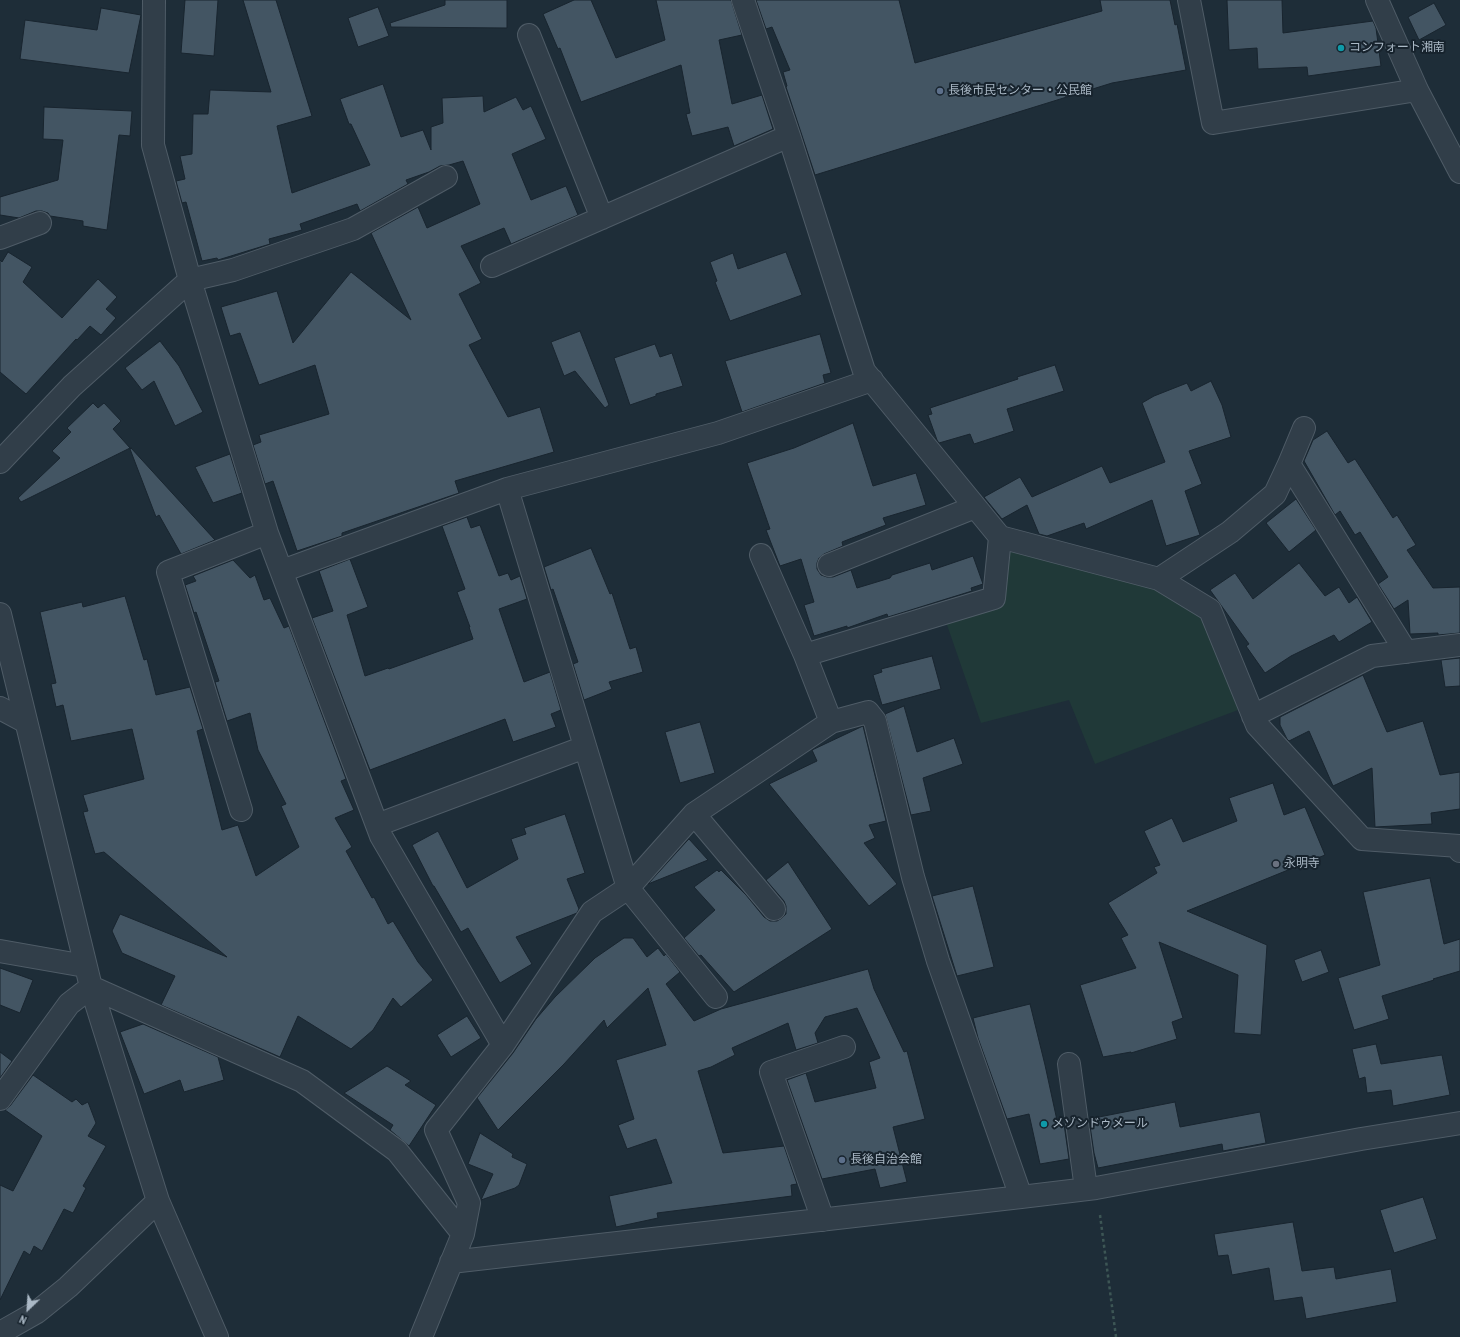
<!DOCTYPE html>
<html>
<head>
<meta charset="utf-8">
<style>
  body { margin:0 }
  #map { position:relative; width:1460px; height:1337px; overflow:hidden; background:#1e2d38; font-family:"Archivo Narrow",sans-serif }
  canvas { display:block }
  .north { position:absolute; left:8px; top:1289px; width:40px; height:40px; -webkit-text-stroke:3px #17232d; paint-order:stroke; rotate:205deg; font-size:11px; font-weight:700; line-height:16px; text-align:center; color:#abb9c6 }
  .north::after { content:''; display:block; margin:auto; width:14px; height:18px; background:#abb9c6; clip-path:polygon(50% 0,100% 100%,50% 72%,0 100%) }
</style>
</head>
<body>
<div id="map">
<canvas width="1460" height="1337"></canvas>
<div class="north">N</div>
</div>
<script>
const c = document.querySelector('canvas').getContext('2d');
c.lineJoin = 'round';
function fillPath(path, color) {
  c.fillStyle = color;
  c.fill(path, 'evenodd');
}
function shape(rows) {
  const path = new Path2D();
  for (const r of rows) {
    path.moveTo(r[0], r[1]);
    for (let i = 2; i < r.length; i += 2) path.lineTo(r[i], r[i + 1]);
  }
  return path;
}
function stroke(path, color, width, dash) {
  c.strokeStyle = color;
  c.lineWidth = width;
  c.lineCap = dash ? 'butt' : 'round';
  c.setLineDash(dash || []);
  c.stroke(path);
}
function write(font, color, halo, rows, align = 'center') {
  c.font = font + ' "Archivo Narrow","Noto Sans JP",sans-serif';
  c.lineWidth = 4;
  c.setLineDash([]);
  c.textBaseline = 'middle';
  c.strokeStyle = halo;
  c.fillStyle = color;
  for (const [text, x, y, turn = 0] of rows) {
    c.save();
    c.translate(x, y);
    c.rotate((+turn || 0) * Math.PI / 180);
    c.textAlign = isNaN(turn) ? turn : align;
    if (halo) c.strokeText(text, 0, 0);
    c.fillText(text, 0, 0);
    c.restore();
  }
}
fillPath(shape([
  [1006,550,1159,587,1206,613,1238,710,1095,764,1069,700,981,723,946,622,1004,605]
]), '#203938');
const building = shape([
  [185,0,218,0,214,56,181,53,185,0],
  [243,0,276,0,312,116,277,126,292,193,370,165,351,124,349,124,340,99,383,84,401,137,423,130,431,150,431,127,443,123,442,98,483,96,484,112,516,97,523,110,531,106,546,139,512,154,531,200,566,186,578,215,511,244,504,228,461,246,481,283,459,294,482,339,469,345,508,417,540,407,554,452,455,481,459,493,342,533,342,536,297,551,273,481,265,484,253,445,261,442,259,435,329,414,315,365,259,385,240,333,230,336,221,307,277,291,293,343,351,272,411,320,371,233,418,207,427,228,480,204,463,161,449,165,440,166,429,172,406,180,408,184,360,211,357,204,300,224,302,230,269,239,270,244,218,260,217,258,202,261,186,202,182,203,176,181,185,179,180,156,192,154,193,114,208,114,210,90,271,92,243,0],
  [445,0,507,0,507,28,391,27,390,23,445,5,445,0],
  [574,0,591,0,616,58,665,40,656,0,731,0,742,35,719,40,732,104,762,95,773,129,734,146,728,127,692,136,686,114,690,113,681,65,581,102,560,48,558,49,543,14,574,0],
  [756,0,899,0,915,63,1102,11,1100,0,1170,0,1175,25,1177,24,1186,70,1112,83,815,175,786,87,787,86,783,72,790,70,772,27,766,29,756,0],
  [1227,0,1282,0,1283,33,1373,21,1376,28,1381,66,1308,76,1307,67,1258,69,1257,48,1229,50,1227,0],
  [1434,3,1446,25,1419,40,1408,17,1434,3],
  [378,7,389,36,358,47,348,18,378,7],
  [101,8,141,15,129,73,20,59,25,20,97,30,101,8],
  [44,107,132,111,130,136,119,135,107,230,83,226,83,221,50,216,48,213,42,211,36,211,19,218,0,215,0,197,58,180,63,140,43,139,44,107],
  [8,252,32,267,23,282,62,318,98,279,117,297,106,309,116,318,101,335,90,326,77,340,76,339,26,394,0,372,0,260,2,262,8,252],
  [786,252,802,295,730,321,715,282,717,281,710,262,733,253,738,269,786,252],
  [580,331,609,405,605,408,575,371,564,376,551,342,580,331],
  [820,334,831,373,823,375,825,383,742,412,725,361,820,334],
  [160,341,179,366,203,412,175,426,154,381,142,390,125,368,160,341],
  [655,344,660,357,672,353,683,386,656,394,656,396,630,405,614,358,655,344],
  [1055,365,1064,391,1007,409,1014,431,974,444,970,434,939,443,937,440,928,415,932,414,930,408,1018,379,1017,377,1055,365],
  [1211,381,1222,405,1231,437,1189,451,1202,484,1185,491,1200,535,1166,546,1152,500,1086,529,1084,523,1047,536,1039,534,1027,505,1002,519,984,497,1020,477,1032,497,1102,466,1110,483,1165,462,1142,403,1154,396,1187,383,1191,391,1211,381],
  [93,403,98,408,104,403,121,421,113,429,130,448,21,502,18,498,60,458,52,451,71,432,67,428,93,403],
  [853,423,873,486,916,473,926,505,883,518,886,525,847,540,842,542,843,546,824,554,819,558,817,563,817,569,821,575,827,577,833,577,851,570,857,588,890,578,892,575,930,563,932,570,973,556,983,584,971,588,972,591,888,617,887,614,847,628,847,626,814,636,804,605,814,602,801,559,780,566,766,530,770,529,747,463,794,448,853,423],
  [1327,431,1348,463,1355,459,1393,518,1397,515,1416,545,1407,550,1433,588,1460,587,1460,633,1438,635,1438,633,1410,634,1408,600,1394,609,1378,584,1388,577,1360,532,1355,535,1340,511,1335,515,1304,461,1313,440,1327,431],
  [131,448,215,540,181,554,159,515,156,517,130,449,131,448],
  [230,454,242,493,213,503,195,467,230,454],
  [1296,499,1316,530,1289,552,1266,523,1296,499],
  [467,517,471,528,480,525,499,576,508,573,511,580,520,576,527,599,499,609,524,682,550,672,561,710,551,714,556,727,513,742,505,719,370,770,312,618,333,611,319,571,350,559,368,607,347,615,365,676,388,668,389,669,473,639,469,627,470,627,457,592,465,589,442,526,467,517],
  [591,548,610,594,612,593,630,649,636,647,643,672,609,682,612,689,584,700,573,664,578,662,553,589,551,590,544,567,591,548],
  [233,560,250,578,255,575,264,600,270,598,284,628,289,626,346,779,341,781,354,810,335,818,352,847,346,851,372,898,374,897,388,924,393,921,418,962,433,980,401,1007,393,998,373,1030,351,1049,298,1016,280,1057,161,1005,175,976,122,953,112,931,120,914,227,957,104,852,95,854,83,812,88,811,83,795,144,779,132,729,71,741,63,705,56,707,51,684,56,683,40,612,82,602,83,607,125,596,144,660,147,659,156,695,190,687,203,729,197,731,222,830,238,825,256,876,299,847,281,806,286,804,258,750,250,713,227,721,215,682,219,681,196,612,194,613,185,585,196,581,193,576,233,560],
  [1299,563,1325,596,1339,587,1349,603,1357,597,1372,622,1339,642,1334,635,1291,656,1265,673,1246,646,1249,644,1210,590,1235,573,1253,599,1299,563],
  [932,656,941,689,882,705,873,675,882,672,881,669,932,656],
  [1460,658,1460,686,1445,687,1441,660,1460,658],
  [1363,675,1387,732,1423,721,1440,775,1460,772,1460,809,1431,813,1432,824,1375,827,1372,768,1333,786,1309,731,1289,741,1287,739,1280,725,1280,717,1363,675],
  [904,706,917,752,954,738,963,764,923,778,931,811,911,815,885,714,904,706],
  [700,722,715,773,680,783,665,732,700,722],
  [863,726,886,821,869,825,875,838,864,843,897,884,869,906,769,784,817,761,812,750,863,726],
  [1273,783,1284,815,1305,807,1325,855,1187,911,1267,945,1261,1035,1234,1033,1238,975,1159,942,1183,1018,1172,1022,1177,1039,1131,1053,1131,1052,1103,1057,1080,985,1136,968,1121,938,1128,935,1108,903,1157,873,1154,867,1160,865,1144,831,1172,818,1183,842,1237,821,1229,798,1273,783],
  [565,814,585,873,567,879,579,909,577,913,516,937,532,964,500,983,468,928,461,932,434,886,433,886,412,845,438,831,467,888,518,859,511,839,526,834,524,828,565,814],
  [689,839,708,860,648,884,686,842,689,839],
  [788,862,832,929,734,992,701,955,699,956,684,938,715,910,694,887,717,870,719,872,721,870,746,895,764,917,770,921,777,921,782,918,786,914,786,906,784,901,766,880,788,862],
  [1430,878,1444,944,1460,939,1460,971,1433,979,1434,980,1382,996,1389,1019,1354,1030,1338,978,1380,965,1363,892,1430,878],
  [973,886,994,967,957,976,932,896,973,886],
  [624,938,633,938,647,957,658,948,664,956,666,954,680,972,666,984,694,1021,721,1009,868,969,874,989,904,1052,907,1051,925,1119,893,1127,907,1182,880,1188,875,1169,822,1179,787,1080,806,1073,815,1102,876,1088,869,1062,880,1058,857,1008,825,1017,815,1033,818,1043,796,1050,788,1023,732,1048,735,1055,711,1067,698,1071,723,1153,784,1146,797,1184,791,1185,792,1196,657,1213,658,1218,616,1227,609,1196,672,1183,656,1139,627,1149,618,1125,634,1119,616,1060,666,1045,648,988,607,1028,604,1020,564,1064,498,1130,477,1098,513,1053,536,1019,555,997,595,958,624,938],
  [1321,950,1329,972,1302,982,1294,960,1321,950],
  [0,968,33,980,20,1013,0,1005,0,968],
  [1030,1004,1045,1065,1058,1125,1064,1124,1069,1159,1040,1164,1029,1114,1007,1119,978,1038,973,1018,1030,1004],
  [467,1016,481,1038,451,1057,437,1035,467,1016],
  [143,1024,218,1057,224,1080,184,1092,180,1080,144,1094,120,1032,143,1024],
  [1376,1044,1381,1064,1442,1055,1450,1095,1393,1106,1391,1090,1367,1093,1365,1077,1359,1079,1352,1049,1376,1044],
  [0,1052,12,1061,0,1078,0,1052],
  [387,1066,411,1081,405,1085,436,1105,409,1146,390,1130,393,1125,344,1093,387,1066],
  [33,1075,72,1102,76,1099,82,1105,88,1102,96,1123,88,1136,106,1146,83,1186,86,1188,73,1213,64,1209,42,1251,34,1246,30,1255,24,1251,0,1300,0,1185,13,1191,42,1136,5,1110,10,1106,33,1075],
  [1175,1102,1180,1127,1260,1112,1266,1143,1223,1151,1222,1144,1098,1168,1094,1153,1089,1119,1175,1102],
  [480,1133,513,1154,512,1157,527,1164,519,1185,515,1188,481,1200,493,1174,468,1164,480,1133],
  [1423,1197,1437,1239,1394,1253,1380,1210,1423,1197],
  [1293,1222,1302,1271,1334,1267,1336,1279,1391,1269,1397,1302,1306,1319,1302,1297,1274,1301,1269,1268,1232,1275,1228,1255,1218,1256,1214,1234,1293,1222]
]);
fillPath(building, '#435563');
stroke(building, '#19252f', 1);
const minor = shape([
  [154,0,153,145,190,280,267,533,381,836,503,1045],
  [743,0,789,136,864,371,1000,537,1159,579,1210,610,1257,725,1362,839,1459,846,1460,851],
  [1189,0,1213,123,1417,90],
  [1377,0,1417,90,1460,172],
  [529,35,602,218],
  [0,238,40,223],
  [492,266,789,136],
  [0,462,72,386,190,280,233,270,353,229,446,177],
  [1289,464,1406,652],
  [507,489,628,888,716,997],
  [761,555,805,655,831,722],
  [829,565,975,507],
  [282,571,507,489,718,433,872,380],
  [1159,579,1230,532,1275,494,1289,464,1304,428],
  [0,614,91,987,158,1201,217,1337],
  [805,655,994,598,1000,537],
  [0,708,26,722],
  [1253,716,1372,656,1460,645],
  [241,810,168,572,267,533],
  [694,814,774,909],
  [377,825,585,747],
  [0,951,85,966],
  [1069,1064,1086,1189],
  [0,1099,69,1004,91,987,302,1081,397,1151,463,1234,421,1337],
  [823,1220,771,1072,844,1047],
  [463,1234,469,1203,436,1130,503,1045,592,912,628,888,694,814,831,722,868,712,875,721,913,877,938,961,1021,1197],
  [451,1262,1021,1197,1096,1188,1361,1139,1460,1123],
  [0,1333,37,1312,68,1287,158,1201]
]);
stroke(minor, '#4f5c67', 24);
stroke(shape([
  [1100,1215,1116,1337]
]), '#3d5655', 2.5, [3, 3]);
stroke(minor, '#313e49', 22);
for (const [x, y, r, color] of [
  [1341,48,4,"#0f9aa8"],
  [940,91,4,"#5c6f8a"],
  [1276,864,4,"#6b7280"],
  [1044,1124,4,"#0f9aa8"],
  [842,1160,4,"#5c6f8a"]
]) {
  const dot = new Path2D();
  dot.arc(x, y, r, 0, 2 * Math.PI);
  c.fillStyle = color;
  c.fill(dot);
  stroke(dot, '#17232d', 1.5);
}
write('12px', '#abb9c6', '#17232d', [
  ["コンフォート湘南",1349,48],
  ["長後市民センター・公民館",948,91],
  ["永明寺",1284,864],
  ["メゾンドゥメール",1052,1124],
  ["長後自治会館",850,1160]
], 'left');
</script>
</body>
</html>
